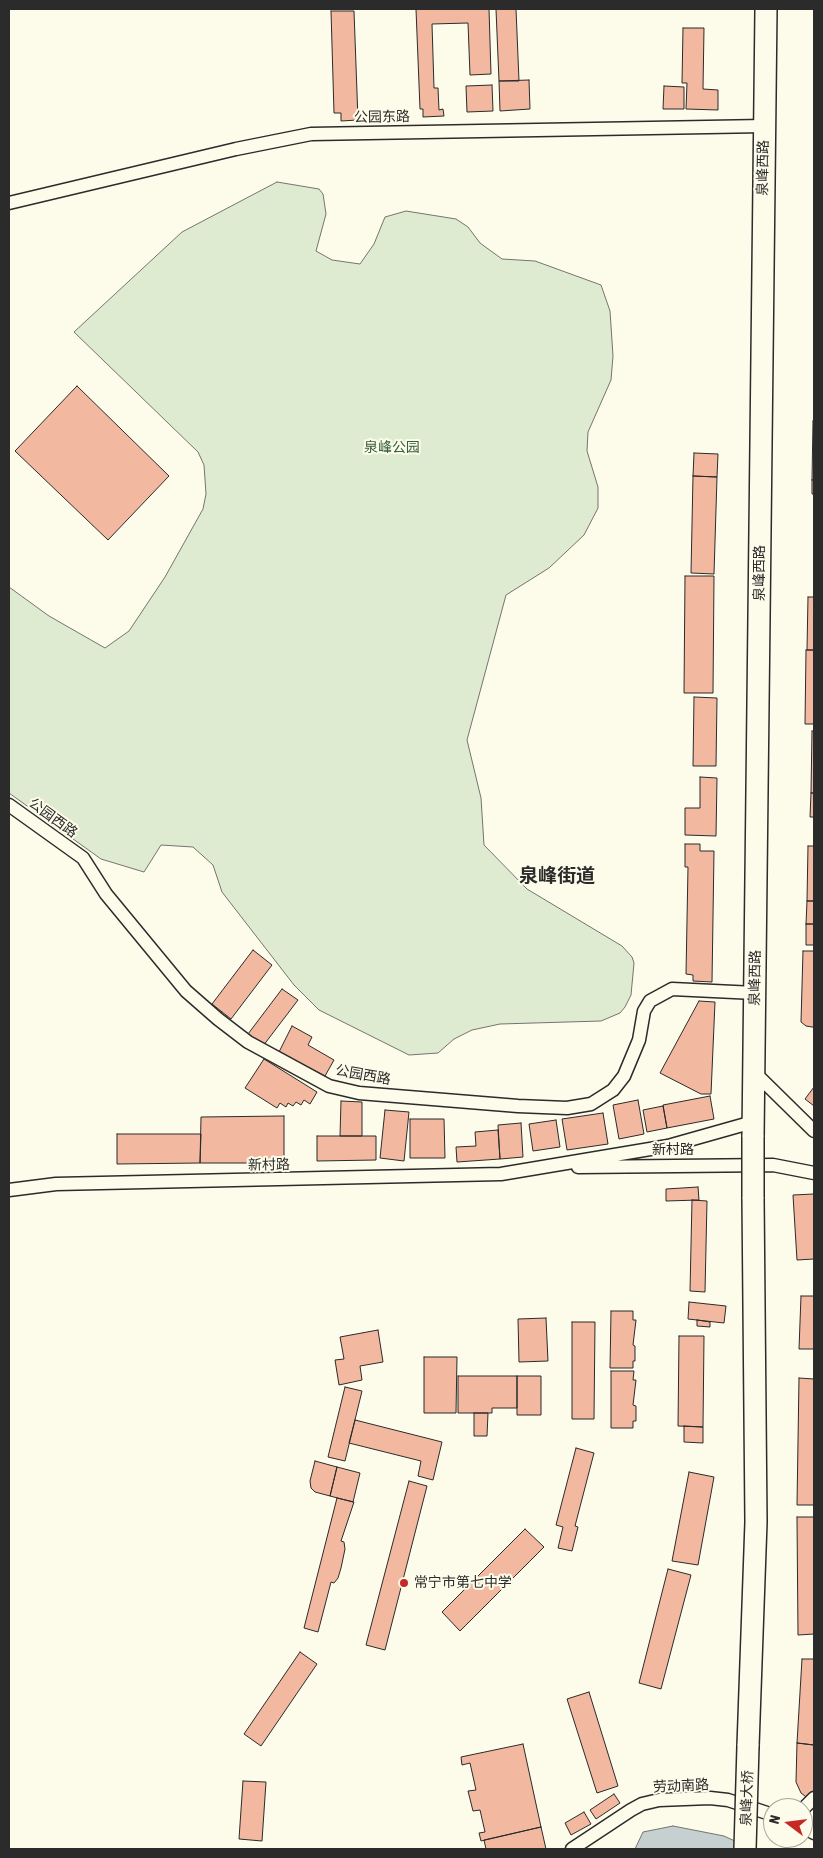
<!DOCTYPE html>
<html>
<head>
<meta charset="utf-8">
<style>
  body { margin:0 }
  #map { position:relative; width:823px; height:1858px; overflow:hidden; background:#fdfbea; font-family:"Asap Condensed",sans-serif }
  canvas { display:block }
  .frame { position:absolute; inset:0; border:10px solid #2b2b2b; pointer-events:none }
  .north { position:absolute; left:763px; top:1798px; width:50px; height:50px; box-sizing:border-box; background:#fdfbea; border:1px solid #a9a89e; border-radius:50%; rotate:285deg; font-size:14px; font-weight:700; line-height:20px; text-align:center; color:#2b2b2b }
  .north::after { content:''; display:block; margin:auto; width:18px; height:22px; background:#c62828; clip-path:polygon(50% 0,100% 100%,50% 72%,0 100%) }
</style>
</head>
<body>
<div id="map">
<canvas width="823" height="1858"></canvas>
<div class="frame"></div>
<div class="north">N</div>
</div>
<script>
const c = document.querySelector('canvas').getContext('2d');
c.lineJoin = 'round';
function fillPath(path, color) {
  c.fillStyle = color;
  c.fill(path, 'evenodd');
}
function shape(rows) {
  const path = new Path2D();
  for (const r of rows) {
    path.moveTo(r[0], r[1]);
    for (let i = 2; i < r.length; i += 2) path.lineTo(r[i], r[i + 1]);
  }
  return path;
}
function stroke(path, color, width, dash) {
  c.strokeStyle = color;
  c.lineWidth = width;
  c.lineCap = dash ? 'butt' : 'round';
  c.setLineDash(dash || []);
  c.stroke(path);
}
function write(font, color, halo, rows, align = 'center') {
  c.font = font + ' "Asap Condensed","Noto Sans SC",sans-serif';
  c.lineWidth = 4;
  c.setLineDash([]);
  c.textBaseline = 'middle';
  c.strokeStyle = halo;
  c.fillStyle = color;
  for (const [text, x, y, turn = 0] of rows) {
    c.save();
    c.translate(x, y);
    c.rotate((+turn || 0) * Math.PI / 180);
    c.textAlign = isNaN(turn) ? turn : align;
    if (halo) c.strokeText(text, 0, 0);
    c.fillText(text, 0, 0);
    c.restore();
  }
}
const green = shape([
  [277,182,319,189,323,194,326,214,316,251,332,260,360,264,374,244,385,217,406,211,456,219,468,227,480,243,502,259,535,261,601,285,610,311,613,356,611,380,588,432,587,451,598,487,598,508,584,535,549,568,506,595,467,740,481,798,484,845,527,889,622,946,632,957,634,963,631,995,625,1007,620,1013,601,1021,500,1024,472,1030,454,1039,438,1053,409,1055,319,1010,294,985,222,892,213,865,193,847,161,845,144,872,101,859,9,793,9,587,49,616,105,648,129,631,165,577,203,509,206,494,204,465,198,452,74,332,182,232,277,182]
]);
fillPath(green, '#deebd1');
stroke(green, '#74746e', 1);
const water = shape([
  [673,1826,724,1836,752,1849,635,1849,643,1832,673,1826]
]);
fillPath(water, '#c7d0d0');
stroke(water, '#74746e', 1);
const building = shape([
  [416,9,489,9,491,74,470,75,468,23,432,24,434,88,438,88,439,110,443,109,444,116,423,117,423,109,420,109,416,9],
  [496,9,516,9,519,81,499,81,496,9],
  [331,11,354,11,358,120,341,121,341,113,334,113,331,11],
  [683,28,704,28,703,89,718,90,718,110,686,109,687,83,682,83,683,28],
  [529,80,530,109,500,111,499,81,529,80],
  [492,85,493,111,467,112,466,86,492,85],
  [664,86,684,87,684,109,663,109,664,86],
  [77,386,169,476,108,540,15,451,77,386],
  [813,421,814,421,814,480,812,480,813,421],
  [694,453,718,454,717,477,693,476,694,453],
  [693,476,717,477,714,574,691,573,693,476],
  [812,480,814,480,814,494,812,494,812,480],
  [685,576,714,576,713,693,684,693,685,576],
  [808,597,814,597,814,650,807,650,808,597],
  [806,650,814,650,814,724,805,724,806,650],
  [694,697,717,698,716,766,693,766,694,697],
  [812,731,814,731,814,793,811,793,812,731],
  [700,777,717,778,716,836,685,835,685,808,700,808,700,777],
  [811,793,814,793,814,817,810,817,811,793],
  [685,844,700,844,700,851,714,851,712,982,693,981,693,975,686,974,688,867,685,867,685,844],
  [808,846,814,846,814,901,807,901,808,846],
  [807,901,814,901,814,924,806,924,807,901],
  [806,924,814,924,814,945,806,945,806,924],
  [253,950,272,965,231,1019,212,1004,253,950],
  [803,951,814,951,814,1027,812,1027,806,1026,801,1022,803,951],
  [282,989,298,1000,263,1046,248,1034,282,989],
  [699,1001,715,1002,711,1094,701,1094,660,1073,699,1001],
  [292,1026,312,1037,308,1045,334,1060,325,1076,279,1052,292,1026],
  [264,1059,317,1092,310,1104,304,1100,301,1105,296,1102,293,1106,288,1103,286,1107,280,1103,277,1108,245,1088,264,1059],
  [814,1087,814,1106,805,1099,814,1087],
  [710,1096,714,1119,667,1128,663,1105,710,1096],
  [638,1100,644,1134,619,1139,613,1105,638,1100],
  [341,1101,362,1102,362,1136,340,1136,341,1101],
  [663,1106,667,1128,647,1132,643,1110,663,1106],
  [385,1110,409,1112,404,1161,380,1158,385,1110],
  [603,1113,608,1144,567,1150,562,1119,603,1113],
  [284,1116,284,1163,200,1163,201,1117,284,1116],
  [410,1119,444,1119,445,1158,410,1158,410,1119],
  [556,1120,560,1147,533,1151,529,1124,556,1120],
  [521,1123,523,1157,500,1159,498,1125,521,1123],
  [498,1130,500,1159,457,1162,456,1147,476,1146,475,1132,498,1130],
  [117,1134,201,1134,200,1163,117,1164,117,1134],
  [317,1136,376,1136,376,1160,317,1161,317,1136],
  [698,1187,699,1200,666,1201,666,1189,698,1187],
  [814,1194,814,1259,797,1260,793,1195,814,1194],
  [692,1200,707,1201,705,1292,690,1291,692,1200],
  [801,1296,814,1296,814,1349,799,1349,801,1296],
  [689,1302,726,1306,724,1323,688,1319,689,1302],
  [611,1311,633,1311,633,1320,636,1320,633,1345,635,1346,635,1361,633,1361,633,1368,610,1368,611,1311],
  [546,1318,548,1361,519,1362,518,1319,546,1318],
  [697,1320,710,1322,710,1327,697,1326,697,1320],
  [572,1322,595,1322,594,1419,572,1419,572,1322],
  [378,1330,383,1362,360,1366,362,1380,339,1385,335,1360,344,1359,340,1337,378,1330],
  [679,1336,704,1336,703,1427,678,1426,679,1336],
  [424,1357,457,1357,456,1413,424,1413,424,1357],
  [611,1371,634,1371,633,1380,636,1380,633,1405,636,1406,636,1421,633,1421,633,1428,611,1428,611,1371],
  [458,1376,517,1376,517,1408,492,1408,492,1413,458,1413,458,1376],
  [517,1376,541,1376,541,1415,517,1415,517,1376],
  [799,1378,814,1379,814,1505,797,1505,799,1378],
  [345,1387,362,1391,345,1461,328,1457,345,1387],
  [474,1413,488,1413,487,1436,474,1436,474,1413],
  [355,1420,442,1442,433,1480,418,1476,421,1461,349,1443,355,1420],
  [684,1426,703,1427,703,1443,684,1442,684,1426],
  [576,1448,594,1453,575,1526,578,1527,572,1551,558,1548,563,1527,556,1525,576,1448],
  [315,1461,337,1467,330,1496,315,1492,311,1488,310,1481,315,1461],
  [337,1467,360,1473,353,1502,330,1496,337,1467],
  [689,1472,714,1477,698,1565,672,1561,689,1472],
  [409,1481,427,1486,385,1650,366,1645,409,1481],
  [337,1498,354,1502,341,1541,344,1542,345,1549,341,1568,338,1578,334,1583,331,1582,318,1632,304,1628,337,1498],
  [797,1517,814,1517,814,1634,798,1635,797,1517],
  [525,1529,544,1547,460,1631,442,1612,525,1529],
  [668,1569,691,1575,661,1689,639,1683,668,1569],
  [300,1652,317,1664,261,1746,244,1734,300,1652],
  [802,1659,814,1659,814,1745,797,1743,802,1659],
  [589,1692,618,1786,597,1793,567,1699,589,1692],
  [797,1743,814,1745,814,1803,801,1793,796,1782,797,1743],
  [523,1744,541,1827,481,1841,479,1833,485,1832,480,1810,473,1811,468,1791,476,1790,470,1763,462,1765,461,1757,523,1744],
  [243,1781,266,1782,262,1841,239,1839,243,1781],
  [614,1794,620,1803,596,1819,590,1810,614,1794],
  [584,1812,591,1824,571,1835,565,1823,584,1812],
  [541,1827,546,1849,486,1849,484,1840,541,1827]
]);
fillPath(building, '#f2b8a0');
stroke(building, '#2b2b2b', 1);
const minor = shape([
  [9,203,236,149,311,134,764,126],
  [9,805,83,858,106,894,186,991,218,1019,248,1042,329,1086,359,1093,518,1106,567,1108,591,1104,613,1090,624,1076,639,1040,644,1011,650,1001,672,989,755,993],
  [754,1072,814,1131],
  [578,1167,773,1165,814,1173],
  [9,1190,56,1184,501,1174,668,1146,753,1122],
  [803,1809,814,1798],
  [803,1827,814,1833],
  [572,1849,631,1810,642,1804,659,1800,710,1798,728,1800,773,1815]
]);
const trunk = shape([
  [753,1137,766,9],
  [748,1746,756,1522,753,1197]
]);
stroke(minor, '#2b2b2b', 15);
stroke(trunk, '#2b2b2b', 24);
stroke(minor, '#fdfbea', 12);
stroke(trunk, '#fdfbea', 21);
const trunkBridge = shape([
  [753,1137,753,1197],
  [745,1849,748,1746]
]);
stroke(trunkBridge, '#2b2b2b', 24, []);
stroke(trunkBridge, '#fdfbea', 21);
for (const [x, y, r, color] of [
  [404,1583,5,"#c62828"]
]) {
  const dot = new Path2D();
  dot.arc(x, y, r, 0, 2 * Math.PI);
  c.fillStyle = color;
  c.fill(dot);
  stroke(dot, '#fdfbea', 2);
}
write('14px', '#2b2b2b', '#fdfbea', [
  ["公园东路",382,117,-1],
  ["泉峰西路",763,168,-89],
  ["泉峰西路",760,573,-90],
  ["公园西路",53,818,36],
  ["泉峰西路",755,978,-89],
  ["公园西路",363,1075,10],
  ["新村路",673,1150],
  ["新村路",269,1165,-1],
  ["劳动南路",681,1786,-3],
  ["泉峰大桥",747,1798,-88]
]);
write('14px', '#34623c', '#fdfbea', [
  ["泉峰公园",392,448]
]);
write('14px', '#2b2b2b', '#fdfbea', [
  ["常宁市第七中学",414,1583]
], 'left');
write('bold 19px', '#2b2b2b', '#fdfbea', [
  ["泉峰街道",557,876]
]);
</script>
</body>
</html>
